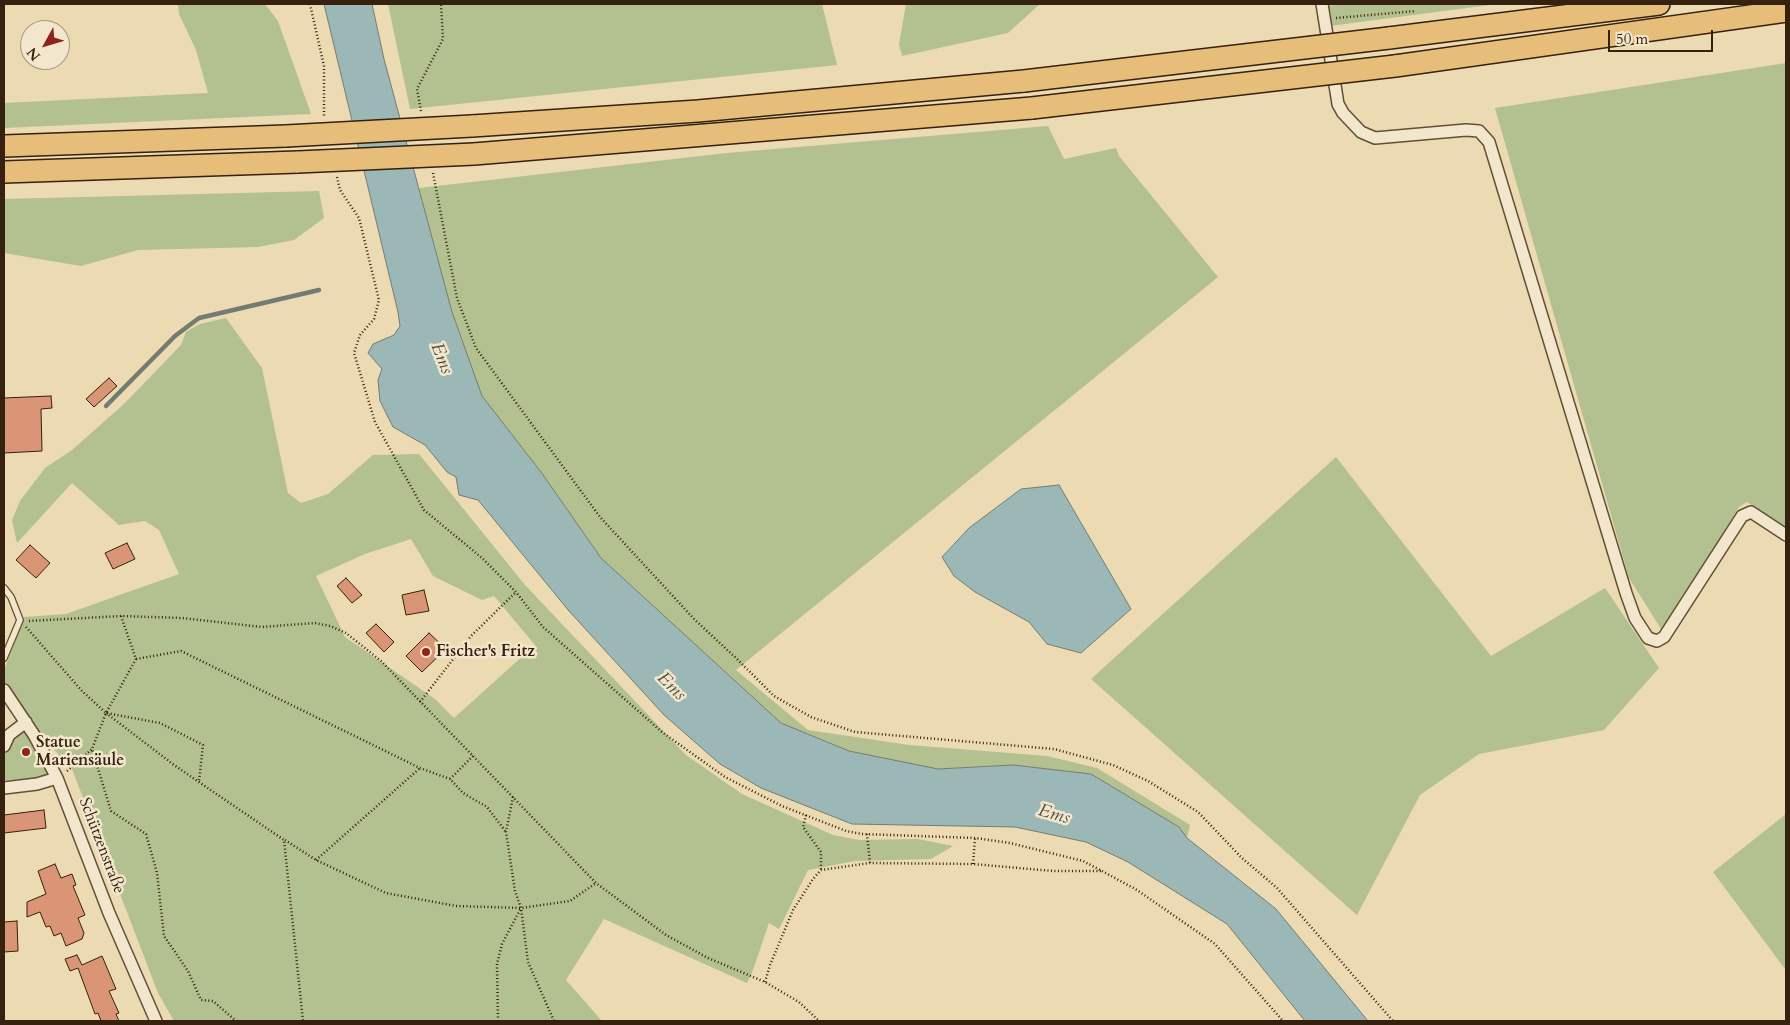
<!DOCTYPE html>
<html>
<head>
<meta charset="utf-8">
<style>
  body { margin:0 }
  #map { position:relative; width:1790px; height:1025px; overflow:hidden; background:#ebdab2; font-family:Cardo,serif }
  canvas { display:block }
  .frame { position:absolute; inset:0; border:5px solid #35210d; pointer-events:none }
  .north { position:absolute; left:20px; top:20px; width:50px; height:50px; box-sizing:border-box; background:#f2e7cd; border:1px solid #a69880; border-radius:50%; rotate:231deg; font-size:14px; font-weight:700; line-height:20px; text-align:center; color:#35210d }
  .north::after { content:''; display:block; margin:auto; width:18px; height:22px; background:#8f2418; clip-path:polygon(50% 0,100% 100%,50% 72%,0 100%) }
  .scale { position:absolute; left:1608px; top:30px; width:105px; height:22px; box-sizing:border-box; border:2px solid #35210d; border-top:0; padding-left:6px; font-size:15px; line-height:18px; white-space:nowrap; color:#35210d; -webkit-text-stroke:4px #f2e7cd; paint-order:stroke }
</style>
</head>
<body>
<div id="map">
<canvas width="1790" height="1025"></canvas>
<div class="frame"></div>
<div class="north">N</div>
<div class="scale">50 m</div>
</div>
<script>
const c = document.querySelector('canvas').getContext('2d');
c.lineJoin = 'round';
function fillPath(path, color) {
  c.fillStyle = color;
  c.fill(path, 'evenodd');
}
function shape(rows) {
  const path = new Path2D();
  for (const r of rows) {
    path.moveTo(r[0], r[1]);
    for (let i = 2; i < r.length; i += 2) path.lineTo(r[i], r[i + 1]);
  }
  return path;
}
function stroke(path, color, width, dash) {
  c.strokeStyle = color;
  c.lineWidth = width;
  c.lineCap = dash ? 'butt' : 'round';
  c.setLineDash(dash || []);
  c.stroke(path);
}
function write(font, color, halo, rows, align = 'center') {
  c.font = font + ' Cardo,serif';
  c.lineWidth = 5;
  c.setLineDash([]);
  c.textBaseline = 'middle';
  c.strokeStyle = halo;
  c.fillStyle = color;
  for (const [text, x, y, turn = 0] of rows) {
    c.save();
    c.translate(x, y);
    c.rotate((+turn || 0) * Math.PI / 180);
    c.textAlign = isNaN(turn) ? turn : align;
    if (halo) c.strokeText(text, 0, 0);
    c.fillText(text, 0, 0);
    c.restore();
  }
}
fillPath(shape([
  [178,4,265,4,278,21,311,114,4,128,4,103,208,93,196,50,179,14],
  [388,4,822,4,837,65,410,109],
  [906,4,1040,4,1008,33,902,56,899,44],
  [1346,4,1497,4,1330,26,1327,6],
  [1786,63,1786,527,1747,502,1739,507,1663,632,1629,578,1495,108],
  [1048,126,1064,159,1116,148,1119,156,1218,277,736,670,808,730,909,745,1047,756,1097,768,1190,825,1187,838,1179,827,1091,774,1013,765,938,769,849,751,781,723,601,558,541,472,482,396,452,312,419,188,727,153],
  [319,191,324,218,294,240,258,247,138,250,81,266,4,253,4,199],
  [226,318,262,368,288,493,301,503,328,494,373,455,419,454,525,585,686,755,742,794,833,835,859,840,918,839,953,846,931,859,855,861,808,870,779,929,769,923,753,970,747,983,604,919,566,980,602,1021,174,1021,158,993,72,769,33,727,4,685,4,670,24,617,66,614,179,574,159,530,145,521,119,525,72,483,17,543,12,520,20,501,45,468,72,450,124,404,181,345,186,332,200,324],
  [411,539,433,576,482,600,494,596,535,645,454,718,435,699,345,637,316,576,365,554],
  [1336,457,1491,656,1605,588,1659,668,1604,730,1479,754,1420,795,1357,915,1091,679],
  [26,722,57,778,4,780,4,752],
  [1786,814,1786,968,1785,969,1713,872]
]), '#b3c08f');
const water = shape([
  [324,4,372,4,384,59,452,312,482,396,541,472,601,558,781,723,849,751,938,769,1013,765,1091,774,1179,827,1187,838,1276,909,1368,1021,1305,1021,1227,924,1128,862,1086,842,1015,827,852,824,761,788,720,764,664,715,569,611,478,500,459,495,456,477,447,472,425,445,393,427,380,401,378,380,382,369,368,353,373,344,394,335,400,326,398,312,324,4],
  [1059,485,1131,609,1081,653,1047,644,1029,622,975,592,954,576,942,557,969,528,1021,489,1059,485]
]);
fillPath(water, '#9cb8b6');
stroke(water, '#737c72', 1);
stroke(shape([
  [106,406,175,336,199,318,319,290]
]), '#737c72', 4.5);
const building = shape([
  [109,378,117,386,94,407,86,399,109,378],
  [51,396,52,408,41,409,42,451,4,453,4,398,51,396],
  [127,543,135,559,113,569,105,553,127,543],
  [30,545,50,563,36,578,16,560,30,545],
  [346,578,362,595,352,603,337,586,346,578],
  [424,590,429,611,406,615,402,595,424,590],
  [376,624,394,642,384,652,366,633,376,624],
  [429,633,446,649,422,672,406,656,429,633],
  [44,810,46,828,4,833,4,815,44,810],
  [55,864,61,878,72,874,76,885,73,886,85,915,78,918,84,933,82,939,66,946,61,933,54,936,50,926,46,927,40,912,27,917,27,902,46,894,38,871,55,864],
  [17,921,18,951,4,952,4,922,17,921],
  [77,955,82,965,102,956,116,989,109,991,119,1013,116,1014,119,1021,101,1021,98,1013,95,1014,78,968,70,971,65,959,77,955]
]);
fillPath(building, '#da9476');
stroke(building, '#35210d', 1);
const service = shape([
  [4,588,11,597,20,620,4,658]
]);
const minor = shape([
  [1322,4,1338,104,1343,113,1361,132,1375,138,1466,130,1479,131,1489,142,1626,593,1635,618,1648,638,1657,641,1664,637,1742,516,1751,512,1786,535],
  [4,690,34,735,57,778,109,913,156,1021],
  [4,746,9,735,26,722],
  [4,788,37,784,57,778]
]);
const motorway = shape([
  [1389,38,1659,4],
  [1395,66,1786,11],
  [472,126,698,111,1024,81],
  [4,146,286,136],
  [474,154,1032,108],
  [4,172,298,162]
]);
stroke(service, '#624f36', 8);
stroke(minor, '#624f36', 14);
stroke(motorway, '#35210d', 24);
stroke(shape([
  [310,4,324,66,324,118],
  [1336,18,1416,11],
  [421,111,417,89,443,39,441,4],
  [433,173,457,298,476,348,600,517,695,620,736,658,774,696,811,717,855,732,1054,749,1113,765,1148,781,1198,812,1242,858,1277,888,1393,1021],
  [337,177,340,190,359,218,379,300,374,319,360,335,354,353,375,422,424,510,482,558,516,592,543,627,662,732,725,777,782,806,846,831,862,834,975,838,1010,843,1083,861,1102,871,1137,890,1215,944,1283,1021],
  [121,616,136,659,106,713,160,723,203,745,199,781],
  [29,621,121,616,182,618,262,627,315,623,330,626,346,633,381,661,596,883,666,935,708,958,765,982,799,1002,819,1021],
  [26,627,82,691,106,713,92,749],
  [136,659,181,651,420,768,450,779],
  [420,702,471,636,516,592],
  [106,713,174,765,284,840,303,1021],
  [473,756,450,779,463,793,487,807,506,832],
  [67,771,92,749,111,811,146,834,157,873,164,936,188,971,201,1000,213,1001,236,1021],
  [513,797,506,832,515,891,521,908,528,962,554,1021],
  [806,815,803,827,821,852,821,870],
  [867,834,870,863],
  [285,840,316,860,386,893,456,906,521,908,570,901,596,883],
  [316,860,420,768],
  [973,864,975,838],
  [765,982,770,965,793,910,813,879,821,870,870,863,973,864,1053,871,1101,871],
  [498,1021,497,964,502,944,521,908]
]), '#35210d', 2.5, [1, 2.5]);
stroke(service, '#f2e7cd', 5.5);
stroke(minor, '#f2e7cd', 11);
stroke(motorway, '#e6bd79', 21);
const motorwayBridge = shape([
  [1024,81,1389,38],
  [1032,108,1395,66],
  [286,136,472,126],
  [298,162,474,154]
]);
stroke(motorwayBridge, '#35210d', 24, []);
stroke(motorwayBridge, '#e6bd79', 21);
for (const [x, y, r, color] of [
  [426,652,5,"#8f2418"],
  [26,752,5,"#8f2418"]
]) {
  const dot = new Path2D();
  dot.arc(x, y, r, 0, 2 * Math.PI);
  c.fillStyle = color;
  c.fill(dot);
  stroke(dot, '#f2e7cd', 2);
}
write('bold 16px', '#35210d', '#f2e7cd', [
  ["Fischer's Fritz",436,652],
  ["Statue",36,743],
  ["Mariensäule",36,761]
], 'left');
write('16px', '#35210d', '#f2e7cd', [
  ["Schützenstraße",101,846,69]
]);
write('italic 18px', '#544e40', '#f2e7cd', [
  ["Ems",441,359,68],
  ["Ems",671,687,45],
  ["Ems",1054,815,16]
]);
</script>
</body>
</html>
